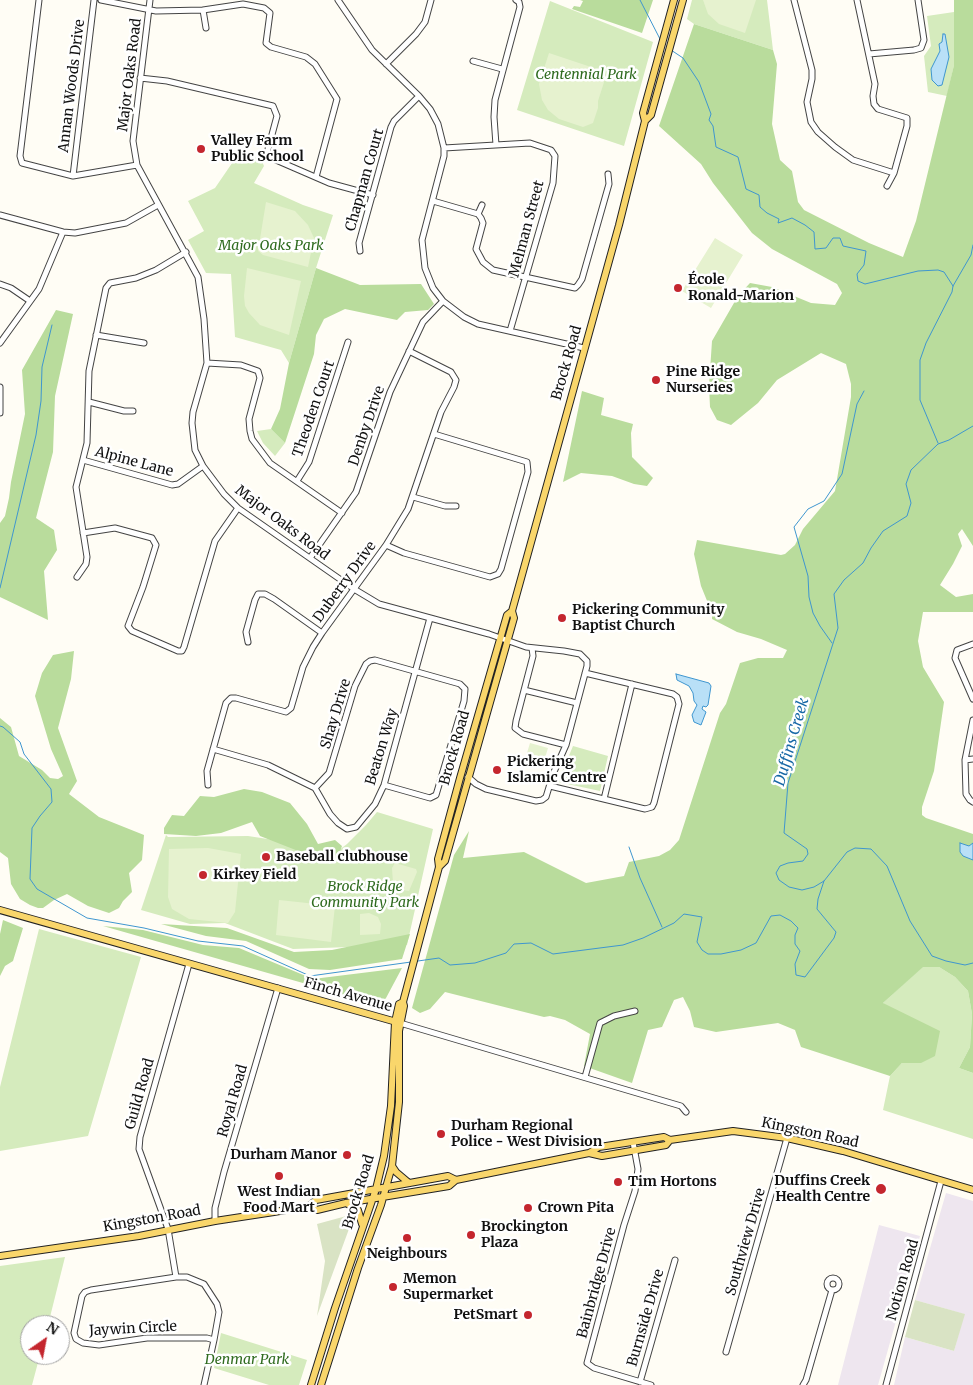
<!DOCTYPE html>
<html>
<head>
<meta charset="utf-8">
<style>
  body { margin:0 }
  #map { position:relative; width:973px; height:1385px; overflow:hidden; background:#fffdf5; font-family:Merriweather,serif }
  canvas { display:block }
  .north { position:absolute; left:20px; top:1315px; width:50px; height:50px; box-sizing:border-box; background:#fff; border:1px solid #a0a0a0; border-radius:50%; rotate:33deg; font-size:14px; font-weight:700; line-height:20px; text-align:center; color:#111 }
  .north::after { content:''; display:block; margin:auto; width:18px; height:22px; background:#c4262e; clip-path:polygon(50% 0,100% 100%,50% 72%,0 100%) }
</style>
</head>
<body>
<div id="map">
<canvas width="973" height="1385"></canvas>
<div class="north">N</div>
</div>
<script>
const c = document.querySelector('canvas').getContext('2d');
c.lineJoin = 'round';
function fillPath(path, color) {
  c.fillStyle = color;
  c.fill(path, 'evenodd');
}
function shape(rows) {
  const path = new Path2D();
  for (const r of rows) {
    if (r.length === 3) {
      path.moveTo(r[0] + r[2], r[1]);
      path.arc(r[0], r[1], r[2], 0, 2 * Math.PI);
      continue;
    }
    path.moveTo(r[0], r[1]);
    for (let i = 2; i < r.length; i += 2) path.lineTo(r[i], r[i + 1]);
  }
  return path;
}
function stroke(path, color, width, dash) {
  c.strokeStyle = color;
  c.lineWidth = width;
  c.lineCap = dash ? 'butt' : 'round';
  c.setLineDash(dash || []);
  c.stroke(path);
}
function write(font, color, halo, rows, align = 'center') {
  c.font = font + ' Merriweather,serif';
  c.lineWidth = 5;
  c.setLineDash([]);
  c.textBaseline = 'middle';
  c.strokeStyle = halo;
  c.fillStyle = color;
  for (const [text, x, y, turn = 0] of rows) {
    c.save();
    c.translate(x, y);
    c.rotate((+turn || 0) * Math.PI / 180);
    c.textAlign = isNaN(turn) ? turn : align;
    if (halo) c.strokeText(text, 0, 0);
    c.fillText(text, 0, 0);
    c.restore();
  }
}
fillPath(shape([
  [946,1193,973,1201,973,1385,894,1385,905,1337,954,1351,964,1314,915,1300],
  [879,1225,920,1236,878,1385,838,1385]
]), '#eee6ef');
fillPath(shape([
  [692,0,767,0,773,50,694,24,687,19],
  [550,1,653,42,624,146,517,110],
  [954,12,954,65,947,96,928,92,924,56,931,46,927,16],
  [239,153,261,159,264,166,254,183,303,205,333,215,316,268,289,363,281,350,235,337,231,274,206,273,188,240,204,231,188,201,215,188],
  [271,429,285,443,275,456,263,443,257,431],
  [573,746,608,756,600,791,558,782],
  [377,812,433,829,407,945,293,949,225,923,190,924,141,910,166,835,168,837,248,836,294,843,326,860,347,844,366,825],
  [39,929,141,957,88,1136,0,1151,0,1087],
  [923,966,939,967,955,977,968,991,972,1014,970,1047,959,1068,973,1073,973,1139,883,1110,890,1076,902,1063,921,1063,883,1003],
  [65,1257,48,1325,30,1325,30,1355,40,1355,32,1385,0,1385,0,1266],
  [221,1333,307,1360,299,1385,269,1385,214,1368]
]), '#d5ebbd');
fillPath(shape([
  [580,0,653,0,642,33,572,9,574,6,580,7,583,1],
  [954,0,973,0,973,546,962,529,958,534,962,546,953,564,940,585,956,597,973,594,973,612,923,612,918,641,923,667,944,702,934,771,922,807,922,815,926,818,973,834,973,1073,959,1068,970,1047,972,1014,968,991,955,977,939,967,923,967,883,1003,940,1031,935,1056,921,1063,902,1063,890,1076,801,1047,795,1030,778,1023,716,1032,694,1027,690,1011,683,997,674,1000,662,1027,648,1030,632,1083,584,1066,590,1034,565,1020,550,1016,544,1017,445,992,430,1009,420,1013,412,1008,454,855,469,831,463,858,524,852,586,883,624,876,629,862,659,856,670,850,679,840,720,713,726,704,740,663,758,658,783,658,787,650,761,639,737,632,712,619,712,613,701,586,694,554,697,540,781,555,785,554,795,545,803,529,835,491,851,397,851,384,846,364,821,353,777,380,758,403,731,425,717,420,710,407,709,386,712,341,738,296,750,283,772,287,811,303,835,305,842,293,837,284,772,249,752,233,713,183,701,164,659,126,694,24,773,50,777,64,772,124,780,160,792,171,798,202,804,210,869,243,903,257,916,221,954,65],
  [316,268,360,285,421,284,434,304,428,310,405,312,397,320,345,309,324,319,316,335,314,354,285,443,271,429,280,409,289,363],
  [56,310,73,314,55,396,53,452,36,518,54,530,57,550,44,571,48,620,0,597,0,523,5,516,9,498,11,482,25,414,22,370],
  [582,391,604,398,601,415,633,424,631,433,632,457,653,478,647,486,634,484,612,476,581,473,563,482],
  [74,651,71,679,58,728,77,781,69,794,99,817,144,835,142,860,129,873,132,892,123,901,119,908,109,913,88,906,67,894,54,900,43,908,38,908,30,905,20,899,11,884,8,858,0,852,0,718,11,727,19,756,42,770,50,778,58,779,63,776,51,749,35,696,42,673,53,655],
  [244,789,262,792,290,803,307,824,318,844,335,840,342,846,338,857,316,858,260,836,252,822,221,833,196,836,164,834,164,828,172,815,184,816,200,796,214,797],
  [3,920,23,928,13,961,5,966,0,976,0,934],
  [161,924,227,928,294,952,332,950,410,934,402,959,330,970,309,969,246,941,206,936],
  [103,926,143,930,203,945,239,948,313,979,402,968,386,998,380,1005]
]), '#b9dc9c');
fillPath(shape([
  [350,1215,353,1218,317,1316,325,1261,317,1224],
  [915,1300,965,1314,954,1351,905,1337]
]), '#d9e3c4');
fillPath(shape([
  [703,0,756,0,745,33,719,24,708,14],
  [549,53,603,71,606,76,598,101,598,108,593,123,583,127,559,119,548,110,542,100,539,84],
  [266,202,295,211,308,225,314,238,308,267,263,255,258,251],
  [715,238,743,255,711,308,682,291],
  [247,268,301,281,289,335,260,325,249,313,245,306,244,296],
  [530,743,548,748,545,758,527,753],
  [208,848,241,854,235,912,228,923,189,919,172,909,168,897,169,849],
  [395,863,416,869,417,872,409,891,402,890,393,883,392,868],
  [279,900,335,906,331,942,276,935],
  [369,913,378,917,381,924,380,934,360,935,360,914]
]), '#e6f2cf');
const water = shape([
  [943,34,945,34,949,57,942,85,938,86,932,80,931,69,940,51,939,44,942,42,943,34],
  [676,674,709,683,711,686,708,705,706,707,703,706,702,709,706,712,701,725,694,722,692,715,697,705,694,701,693,693,689,686,677,680,676,674],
  [960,843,969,846,973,843,973,860,963,856,960,852,960,843]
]);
fillPath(water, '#b9e0f7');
stroke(water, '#3f96cf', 1);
stroke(shape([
  [640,0,660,39],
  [671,50,683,58,699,82,711,114,709,120,713,126,716,147,738,157,746,189,759,195,760,207,767,213,779,219,778,223,792,218,805,225,814,232,815,249,826,248,833,238,840,238,843,246,866,251,864,265,857,274,858,281,865,284,918,271,938,270,944,272,953,286],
  [973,426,949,440,938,444,911,470,906,484,911,503,907,516,883,531,871,548,863,563,844,580,834,594,838,628,788,783,784,833,807,849,808,854,803,861,788,863,780,866,776,873,779,880,789,887,802,890,814,887,824,881,847,852,855,848,871,849,887,866,910,921,932,956,946,961,965,965,973,963],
  [938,443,920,400,920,360,926,343,952,292,953,286,971,255,973,245],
  [0,588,36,435,41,401,42,367,52,325],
  [832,643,820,626,813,613,809,597,808,576,794,527,808,509,824,501,842,474,857,404,864,391],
  [0,726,3,727,20,742,24,754,51,789,52,802,40,816,32,828,30,879,37,889,87,918,144,928,198,941,243,946,310,976,411,962],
  [629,847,640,878,662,927],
  [418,961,439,958,450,965,475,963,506,953,514,944,531,943,553,954,623,945,643,938,674,923,684,914,702,917,697,942,702,950,708,954,721,954,741,950,756,943,771,916,780,915,791,921,798,928,795,935,795,944,800,951,795,964,796,975,805,977,834,938,836,932,817,909,818,899,824,881]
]), '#3f96cf', 1);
const minor = shape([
  [39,0,20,156,22,163,73,176,137,165],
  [101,0,156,11,203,10,243,4,264,8,270,13,266,43,271,47,306,57,315,64,337,99,316,177],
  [150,0,133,141,137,165,198,277,204,319,207,363,193,412,192,423,195,450,203,466,224,494,238,508,354,589,379,604,489,634,526,647,564,651,580,654,587,661,587,666,566,745,553,774,546,797,542,800,536,801,486,789,476,784,468,777],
  [338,0,372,50,419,96,430,109,438,124,444,148,444,156,422,240,425,268,433,288,443,301,464,317,478,324,584,348],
  [794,0,812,70,812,79,807,102,811,122,818,132,835,147,853,160,894,173],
  [857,0,875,84,873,96,874,104,878,109,907,118,907,126,894,173,887,186],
  [203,10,206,28],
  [869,54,914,50,921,48,924,40,918,0],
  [473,61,502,69],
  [386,64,416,34,425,22,431,0],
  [140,78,167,81,273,106,277,116,267,153,269,157,329,183,373,195],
  [496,145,494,117,495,100,520,7,519,2,516,0],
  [444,148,530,143,551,150,555,156,553,183,510,331],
  [73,176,94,0],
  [433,201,478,214,481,218,483,223,476,249,483,262,493,270,575,288,578,285,582,279,609,184,608,174],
  [478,214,482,205],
  [0,215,63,232,75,233,126,223,158,205],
  [360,251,359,243,391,127,394,121,419,96],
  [0,284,11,288,30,301],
  [96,335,144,343],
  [0,343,39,289,63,232],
  [207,363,241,365,258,371,260,378,249,419,250,431,252,439,270,463,342,513],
  [0,387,0,413],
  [89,402,124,411,133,411],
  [83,460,172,485,178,484,203,466],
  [297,481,309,462,348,342],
  [413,497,445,506,456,506],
  [83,533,115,528,152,538,156,545,143,587,128,626,132,631,178,651,182,651,184,647,215,541,238,508],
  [386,545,404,553,490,577,498,574,501,569,528,472,527,462,434,434],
  [310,558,356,492,390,392,423,322,443,301],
  [77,577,86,564,87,557,76,487,87,443,89,371,106,288,110,283,136,278,156,270,186,252],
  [248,642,246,632,255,600,258,594,265,594,274,599,322,633],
  [973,644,957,650,955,658,973,699],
  [532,648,533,656,516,721,515,728,523,734,566,745],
  [524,690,577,703],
  [973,720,965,760,966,794,970,800,973,802],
  [213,749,268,765,315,788,330,814,338,823,347,829,356,827,375,804,384,785,430,618],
  [965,760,973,759],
  [208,785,207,771,226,703,231,698,236,698,286,712,291,708,303,667,313,647,322,633,386,545,408,509,441,412,454,387,456,380,451,372,409,351],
  [550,786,645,809,652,807,654,803,679,704,677,697,673,694,585,673],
  [315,788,329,773,355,686,366,664,370,661,375,660,460,684,465,689,464,701,436,795,430,798,384,785],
  [604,799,632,684],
  [400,1023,681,1106,686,1112],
  [585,1077,600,1023,614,1016,635,1011],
  [633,1142,638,1169,635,1191,624,1225,587,1363,594,1368,651,1385],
  [215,1221,215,1208,224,1172,278,988],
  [176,1277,168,1229,139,1149,140,1137,189,964],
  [833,1284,6],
  [726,1352,787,1138],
  [640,1382,675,1260],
  [204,1385,214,1340,219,1312,217,1304,204,1284,187,1277,176,1277,91,1290,85,1292,82,1296,74,1333,76,1339,83,1343,99,1345,147,1338,207,1338,214,1340],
  [803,1385,806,1380,832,1290],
  [886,1385,941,1181]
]);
const major = shape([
  [645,121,651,115,683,0],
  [439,867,445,861,514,618,512,611,619,225,645,121,643,113,674,0],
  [0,910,400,1023],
  [589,1153,602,1156,666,1145,670,1140],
  [392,1166,396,1172,409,1183],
  [346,1203,358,1210,362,1224],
  [309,1206,317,1210,346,1203,449,1186,456,1180,589,1153,599,1147,606,1146,664,1137,670,1140,733,1131,787,1138,843,1151,973,1190],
  [0,1256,139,1236,215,1221,274,1212,309,1206,316,1200,448,1176,456,1180],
  [311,1385,335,1308,376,1189,384,1156,391,1106,395,1022,399,1004,403,1002],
  [321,1385,358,1268,381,1205,392,1166,399,1102,399,1031,404,1006,403,1002,439,867,438,859,460,778,507,615,512,611]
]);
stroke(minor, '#444', 7);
stroke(major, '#222', 8);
stroke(minor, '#fff', 5);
stroke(major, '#f9d66b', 6);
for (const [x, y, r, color] of [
  [201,149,5,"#c4262e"],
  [678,288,5,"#c4262e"],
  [656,380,5,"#c4262e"],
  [562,618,5,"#c4262e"],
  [497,770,5,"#c4262e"],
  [266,857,5,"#c4262e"],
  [203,875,5,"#c4262e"],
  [441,1134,5,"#c4262e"],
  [347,1155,5,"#c4262e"],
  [279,1176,5,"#c4262e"],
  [618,1182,5,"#c4262e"],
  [881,1189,6,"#c4262e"],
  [528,1208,5,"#c4262e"],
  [471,1235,5,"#c4262e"],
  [407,1238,5,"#c4262e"],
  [393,1287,5,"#c4262e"],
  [528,1315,5,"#c4262e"]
]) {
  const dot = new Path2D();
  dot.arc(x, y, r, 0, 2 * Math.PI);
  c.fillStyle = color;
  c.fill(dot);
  stroke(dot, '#fff', 2);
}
write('14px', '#111', '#fff', [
  ["Major Oaks Road",130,75,-83],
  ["Annan Woods Drive",72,86,-83],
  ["Chapman Court",365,180,-74],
  ["Melman Street",527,229,-75],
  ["Brock Road",567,363,-74],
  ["Theoden Court",314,409,-71],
  ["Denby Drive",367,426,-71],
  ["Alpine Lane",134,462,15],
  ["Major Oaks Road",282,523,37],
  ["Duberry Drive",345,582,-54],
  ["Shay Drive",336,714,-73],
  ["Beaton Way",382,747,-73],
  ["Brock Road",455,748,-74],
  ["Finch Avenue",348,995,16],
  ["Guild Road",140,1094,-74],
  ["Royal Road",233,1101,-74],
  ["Kingston Road",810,1133,12],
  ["Brock Road",359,1192,-73],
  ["Kingston Road",152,1219,-10],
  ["Southview Drive",746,1242,-74],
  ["Notion Road",903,1280,-74],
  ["Bainbridge Drive",597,1283,-75],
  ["Burnside Drive",646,1318,-74],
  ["Jaywin Circle",133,1329,-3]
]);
write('italic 14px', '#2f6b1f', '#fff', [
  ["Centennial Park",586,75],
  ["Major Oaks Park",271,246],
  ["Brock Ridge",365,887],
  ["Community Park",365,903],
  ["Denmar Park",247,1360]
]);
write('bold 14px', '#111', '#fff', [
  ["Valley Farm",211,141],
  ["Public School",211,157],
  ["École",688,280],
  ["Ronald-Marion",688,296],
  ["Pine Ridge",666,372],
  ["Nurseries",666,388],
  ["Pickering Community",572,610],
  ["Baptist Church",572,626],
  ["Pickering",507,762],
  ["Islamic Centre",507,778],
  ["Baseball clubhouse",276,857],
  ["Kirkey Field",213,875],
  ["Durham Regional",451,1126],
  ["Police - West Division",451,1142],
  ["Durham Manor",337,1155,"right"],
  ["Duffins Creek",870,1181,"right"],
  ["Health Centre",870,1197,"right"],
  ["Tim Hortons",628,1182],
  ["West Indian",279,1192,"center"],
  ["Food Mart",279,1208,"center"],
  ["Crown Pita",538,1208],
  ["Brockington",481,1227],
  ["Plaza",481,1243],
  ["Neighbours",407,1254,"center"],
  ["Memon",403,1279],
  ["Supermarket",403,1295],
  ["PetSmart",518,1315,"right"]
], 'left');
write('italic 15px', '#1768a6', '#fff', [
  ["Duffins Creek",792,742,-74]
]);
</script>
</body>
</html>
